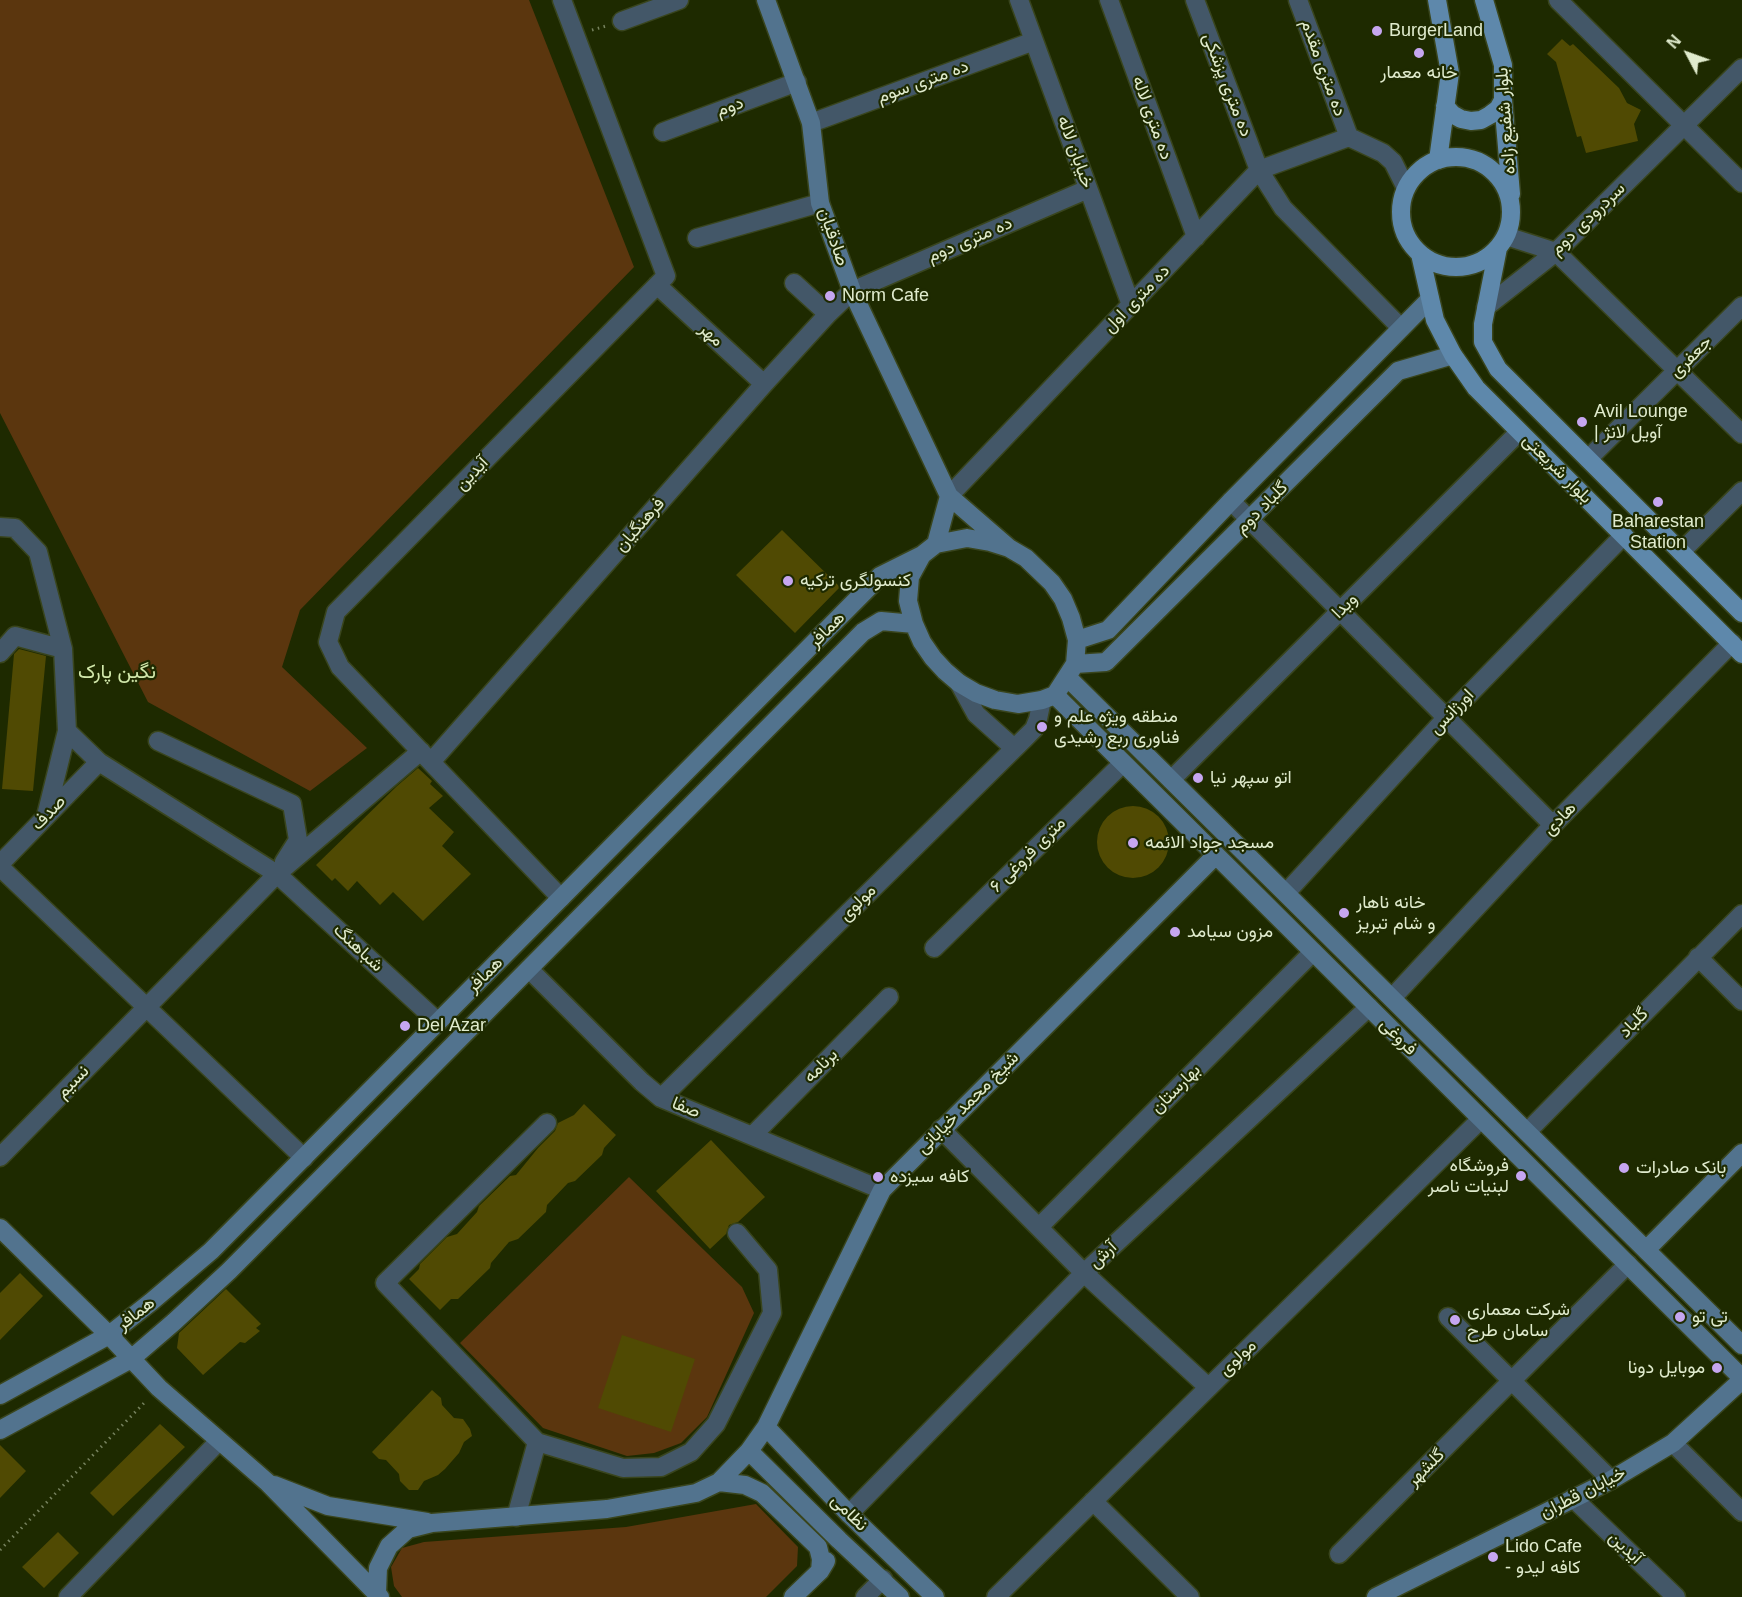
<!DOCTYPE html>
<html>
<head>
<meta charset="utf-8">
<style>
  body { margin:0 }
  #map { position:relative; width:1742px; height:1597px; overflow:hidden; background:#1e2a00; font-family:Helvetica,sans-serif }
  canvas { display:block }
  .north { position:absolute; left:1658px; top:24px; width:60px; height:60px; -webkit-text-stroke:4px #1e2a00; paint-order:stroke; rotate:311deg; font-size:16px; font-weight:700; line-height:24px; text-align:center; color:#e0ebcd }
  .north::after { content:''; display:block; margin:auto; width:21px; height:27px; background:#e0ebcd; clip-path:polygon(50% 0,100% 100%,50% 72%,0 100%) }
</style>
</head>
<body>
<div id="map">
<canvas width="1742" height="1597"></canvas>
<div class="north">N</div>
</div>
<script>
const c = document.querySelector('canvas').getContext('2d');
c.lineJoin = 'round';
function fillPath(path, color) {
  c.fillStyle = color;
  c.fill(path, 'evenodd');
}
function shape(rows) {
  const path = new Path2D();
  for (const r of rows) {
    if (r.length === 3) {
      path.moveTo(r[0] + r[2], r[1]);
      path.arc(r[0], r[1], r[2], 0, 2 * Math.PI);
      continue;
    }
    path.moveTo(r[0], r[1]);
    for (let i = 2; i < r.length; i += 2) path.lineTo(r[i], r[i + 1]);
  }
  return path;
}
function stroke(path, color, width, dash) {
  c.strokeStyle = color;
  c.lineWidth = width;
  c.lineCap = dash ? 'butt' : 'round';
  c.setLineDash(dash || []);
  c.stroke(path);
}
function write(font, color, halo, rows, align = 'center') {
  c.font = font + ' Helvetica,Vazirmatn,sans-serif';
  c.lineWidth = 4.5;
  c.setLineDash([]);
  c.textBaseline = 'middle';
  c.strokeStyle = halo;
  c.fillStyle = color;
  for (const [text, x, y, turn = 0] of rows) {
    c.save();
    c.translate(x, y);
    c.rotate((+turn || 0) * Math.PI / 180);
    c.textAlign = isNaN(turn) ? turn : align;
    if (halo) c.strokeText(text, 0, 0);
    c.fillText(text, 0, 0);
    c.restore();
  }
}
fillPath(shape([
  [0,0,529,0,634,267,300,610,282,667,367,748,310,791,148,702,0,413],
  [629,1177,742,1287,754,1313,707,1417,681,1443,654,1453,627,1456,543,1428,460,1343],
  [756,1504,798,1547,797,1566,766,1597,402,1597,394,1586,391,1567,402,1548,424,1542,626,1527]
]), '#5b360e');
fillPath(shape([
  [1562,39,1570,46,1573,44,1619,88,1627,103,1641,110,1634,124,1638,141,1586,153,1581,136,1577,137,1556,62,1547,54],
  [782,530,840,587,795,633,736,575],
  [19,649,46,656,33,791,2,789,14,654],
  [418,768,432,781,430,784,443,796,429,808,454,832,442,846,471,874,423,921,393,892,380,905,357,881,348,891,335,878,332,881,316,865,397,786],
  [1133,842,36],
  [584,1104,616,1135,604,1148,602,1155,575,1181,568,1183,547,1205,546,1212,518,1239,509,1242,491,1263,490,1268,458,1299,451,1299,440,1310,409,1279,419,1269,420,1264,447,1237,457,1234,477,1212,479,1206,510,1176,516,1175,538,1148,555,1131,558,1123,574,1115],
  [711,1140,765,1197,738,1222,729,1225,726,1234,710,1249,656,1191],
  [20,1273,43,1296,0,1340,0,1293],
  [226,1289,261,1324,256,1328,260,1331,245,1343,240,1342,203,1375,177,1348,179,1333],
  [622,1335,695,1359,671,1432,598,1408],
  [432,1390,441,1398,442,1405,454,1418,463,1419,470,1429,472,1436,464,1442,459,1453,445,1469,438,1475,424,1481,418,1490,409,1490,400,1481,399,1474,386,1460,379,1459,372,1452],
  [160,1424,185,1447,113,1516,90,1493],
  [0,1445,26,1471,0,1498],
  [58,1532,79,1553,44,1588,22,1567]
]), '#504a03');
const street = shape([
  [1019,0,1131,305],
  [1109,0,1196,237],
  [1195,0,1259,170,1283,208,1401,328],
  [1298,0,1349,137],
  [1558,0,1742,183],
  [622,21,679,0],
  [811,123,1034,41],
  [663,132,797,82],
  [1349,137,1383,153,1393,162,1406,188],
  [1506,236,1556,252,1742,434],
  [697,238,820,203],
  [794,283,828,314],
  [657,285,764,384],
  [1486,307,1556,252,1742,68],
  [1588,459,1742,306],
  [949,496,1259,170,1349,137],
  [1231,501,1553,825],
  [0,527,15,528,38,552,63,649,67,731,46,816],
  [1681,552,1742,491],
  [0,653,15,636,63,649],
  [959,683,976,714,1014,748],
  [67,731,99,762,277,874,438,1022],
  [158,741,292,804,298,840,284,862],
  [431,762,764,384,828,314,852,291,1088,189],
  [1171,780,1519,432],
  [0,864,99,762],
  [0,867,304,1158],
  [1286,893,1447,717,1624,535],
  [561,898,340,667,328,642,336,612,666,276,562,0],
  [934,948,1123,763],
  [1698,957,1742,1001],
  [529,969,642,1082,661,1098,882,1190],
  [1392,998,1553,825,1732,643],
  [661,1098,1024,739,1034,729,1038,719,1042,700],
  [941,1129,1084,1273,1208,1387],
  [1527,1132,1742,914],
  [753,1135,889,997],
  [0,1157,277,874,421,751],
  [1039,1227,1313,952],
  [1448,1317,1611,1480],
  [537,1442,385,1283,547,1123],
  [1673,1443,1742,1512],
  [1573,1498,1676,1597],
  [1093,1501,1190,1597],
  [849,1514,1084,1273,1369,1007],
  [516,1517,537,1442,623,1468,661,1467,691,1452,716,1424,772,1313,768,1270,737,1233],
  [1339,1554,1628,1264],
  [68,1597,219,1441],
  [865,1597,883,1579],
  [996,1597,1481,1119]
]);
const secondary = shape([
  [766,0,811,123,820,203,852,291,949,496,1009,548],
  [967,538,990,542,1009,548,1026,558,1052,583,1063,599,1071,618,1077,640,1075,664,1055,695,1042,700,1018,704,995,700,976,693,959,683,945,671,933,658,922,642,914,624,908,601,910,577,922,555,936,544,967,538],
  [936,544,949,496],
  [1077,640,1108,630,1231,501,1430,299],
  [1075,664,1106,662,1398,371,1453,355],
  [1067,677,1742,1345],
  [1055,695,1742,1378],
  [0,1228,109,1335,159,1388,267,1482,380,1597],
  [1646,1250,1742,1153],
  [0,1395,109,1335,151,1302,211,1251,880,576,922,555],
  [766,1427,849,1514,935,1597],
  [0,1430,131,1359,174,1322,229,1271,863,632,881,621,914,624],
  [749,1451,839,1540,900,1597],
  [719,1482,749,1451,766,1427,882,1190,1216,855],
  [274,1485,328,1506,427,1522],
  [377,1593,378,1568,389,1546,408,1529,432,1523,607,1509,696,1493,719,1482,745,1485,762,1493,818,1547,821,1559,820,1571],
  [793,1597,820,1571,826,1561],
  [1376,1597,1611,1480,1673,1443,1742,1380]
]);
const primary = shape([
  [1437,0,1450,73,1438,160],
  [1484,0,1503,65,1503,100,1511,194],
  [1445,106,1452,114,1461,119,1471,121,1481,120,1490,115,1498,109,1503,100],
  [1456,212,55],
  [1498,248,1483,324,1483,342,1498,369,1742,613],
  [1420,254,1435,320,1453,355,1476,388,1742,654]
]);
stroke(street, '#39451d', 21);
stroke(secondary, '#39451d', 21);
stroke(primary, '#39451d', 21);
stroke(shape([
  [592,30,606,26],
  [0,1550,147,1400]
]), '#76825d', 3, [1.5, 4.5]);
stroke(street, '#435768', 18);
stroke(secondary, '#52738e', 18);
stroke(primary, '#5e88ab', 18);
for (const [x, y, r, color] of [
  [1377,31,6,"#c6a6f0"],
  [1419,53,6,"#c6a6f0"],
  [830,296,6,"#c6a6f0"],
  [1582,422,6,"#c6a6f0"],
  [1658,502,6,"#c6a6f0"],
  [788,581,6,"#c6a6f0"],
  [1042,727,6,"#c6a6f0"],
  [1198,778,6,"#c6a6f0"],
  [1133,843,6,"#c6a6f0"],
  [1344,913,6,"#c6a6f0"],
  [1175,932,6,"#c6a6f0"],
  [405,1026,6,"#c6a6f0"],
  [1624,1168,6,"#c6a6f0"],
  [1521,1176,6,"#c6a6f0"],
  [878,1177,6,"#c6a6f0"],
  [1680,1317,6,"#c6a6f0"],
  [1455,1320,6,"#c6a6f0"],
  [1717,1368,6,"#c6a6f0"],
  [1493,1557,6,"#c6a6f0"]
]) {
  const dot = new Path2D();
  dot.arc(x, y, r, 0, 2 * Math.PI);
  c.fillStyle = color;
  c.fill(dot);
  stroke(dot, '#1e2a00', 2);
}
write('18px', '#e0ebcd', '#1e2a00', [
  ["BurgerLand",1389,31],
  ["خانه معمار",1419,73,"center"],
  ["Norm Cafe",842,296],
  ["Avil Lounge",1594,412],
  ["| آویل لانژ",1594,433],
  ["Baharestan",1658,522,"center"],
  ["Station",1658,543,"center"],
  ["کنسولگری ترکیه",800,581],
  ["منطقه ویژه علم و",1054,717],
  ["فناوری ربع رشیدی",1054,738],
  ["اتو سپهر نیا",1210,778],
  ["مسجد جواد الائمه",1145,843],
  ["خانه ناهار",1356,903],
  ["و شام تبریز",1356,924],
  ["مزون سیامد",1187,932],
  ["Del Azar",417,1026],
  ["فروشگاه",1509,1166,"right"],
  ["لبنیات ناصر",1509,1187,"right"],
  ["بانک صادرات",1636,1168],
  ["کافه سیزده",890,1177],
  ["شرکت معماری",1467,1310],
  ["سامان طرح",1467,1331],
  ["تی تو",1692,1317],
  ["موبایل دونا",1705,1368,"right"],
  ["Lido Cafe",1505,1547],
  ["- کافه لیدو",1505,1568]
], 'left');
write('18px', '#e0ebcd', '#1e2a00', [
  ["ده متری مقدم",1323,68,70],
  ["ده متری سوم",923,82,-20],
  ["ده متری پزشکی",1227,85,69],
  ["دوم",730,107,-20],
  ["ده متری لاله",1152,118,70],
  ["بلوار شفیع زاده",1506,121,-94],
  ["خیابان لاله",1075,152,70],
  ["سردرودی دوم",1588,219,-44],
  ["صادقیان",833,237,71],
  ["ده متری دوم",970,240,-23],
  ["ده متری اول",1137,299,-46],
  ["مهر",711,335,43],
  ["جعفری",1691,357,-45],
  ["بلوار شریعتى",1557,469,45],
  ["آیدین",472,474,-46],
  ["گلباد دوم",1262,508,-45],
  ["فرهنگیان",640,525,-49],
  ["ویدا",1345,606,-45],
  ["همافر",827,630,-45],
  ["اورژانس",1452,712,-46],
  ["صدف",49,813,-46],
  ["هادی",1560,819,-46],
  ["۶ متری فروغی",1028,855,-45],
  ["مولوی",858,903,-45],
  ["شباهنگ",358,948,43],
  ["همافر",485,975,-45],
  ["گلباد",1634,1023,-46],
  ["فروغى",1398,1037,45],
  ["برنامه",821,1066,-45],
  ["نسیم",73,1082,-46],
  ["بهارستان",1176,1089,-45],
  ["شیخ محمد خیابانی",968,1103,-45],
  ["صفا",686,1108,22],
  ["آرش",1103,1255,-43],
  ["همافر",136,1314,-38],
  ["مولوی",1238,1358,-44],
  ["گلشهر",1426,1468,-45],
  ["خیابان قطران",1583,1493,-27],
  ["نظامی",849,1513,45],
  ["آیدین",1625,1548,44]
]);
write('20px', '#d2e8ab', '#1e2a00', [
  ["نگین پارک",117,672]
]);
</script>
</body>
</html>
